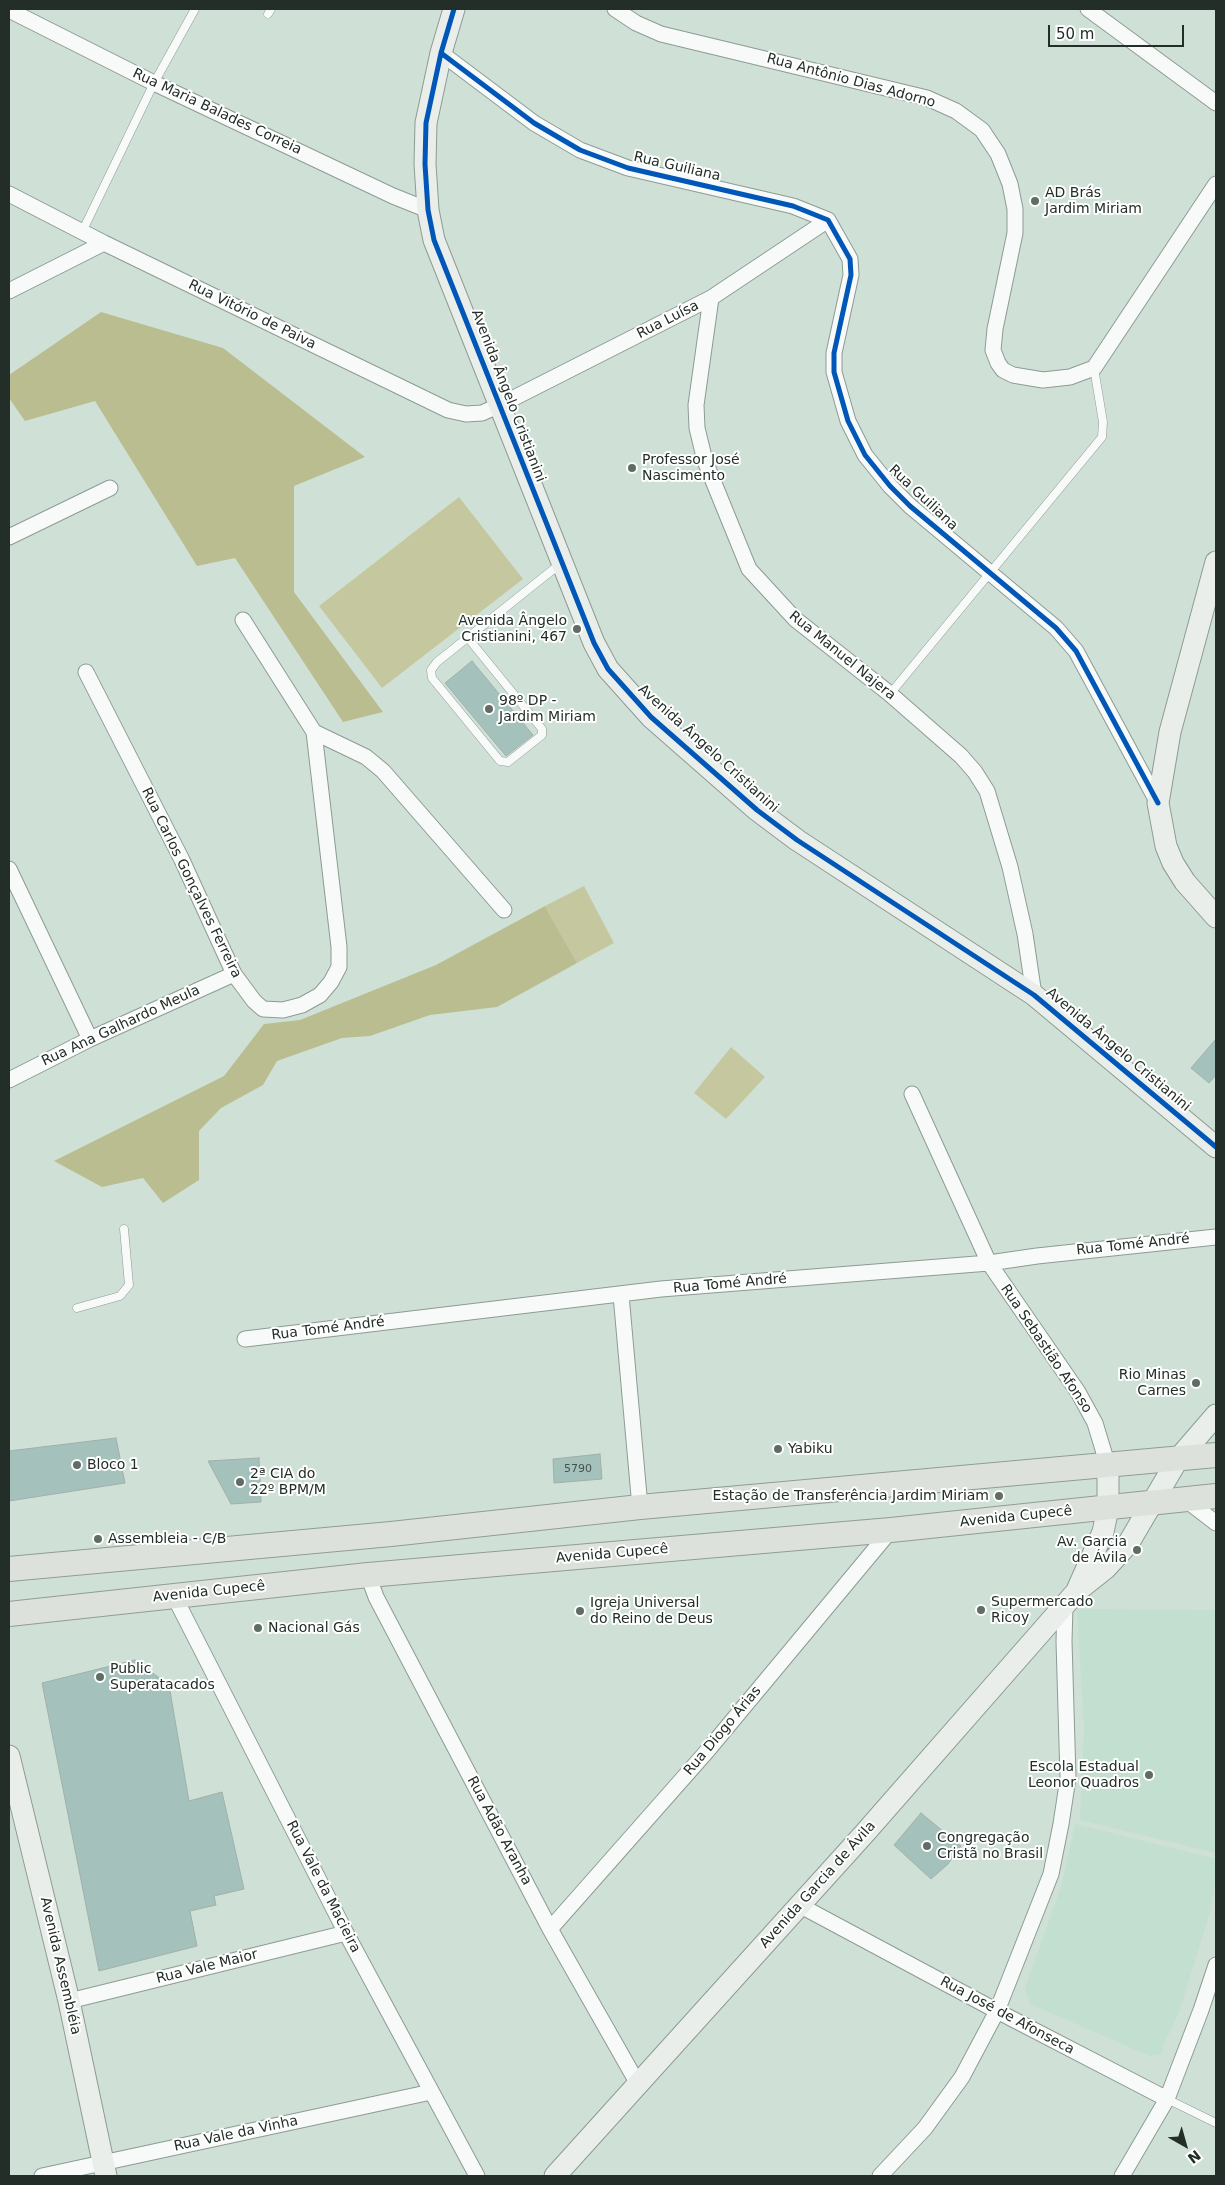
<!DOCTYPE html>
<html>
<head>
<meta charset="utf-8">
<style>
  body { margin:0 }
  #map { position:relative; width:1225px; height:2185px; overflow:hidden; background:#cfe1d7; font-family:"DejaVu Sans",sans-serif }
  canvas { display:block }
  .frame { position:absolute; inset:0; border:10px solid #222e27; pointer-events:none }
  .north { position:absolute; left:1160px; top:2120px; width:50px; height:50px; -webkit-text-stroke:4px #fff; paint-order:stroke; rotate:142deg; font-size:14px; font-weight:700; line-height:20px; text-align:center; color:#222e27 }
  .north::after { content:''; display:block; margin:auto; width:18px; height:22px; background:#222e27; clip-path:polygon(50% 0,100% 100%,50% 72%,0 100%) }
  .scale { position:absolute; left:1048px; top:25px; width:136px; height:22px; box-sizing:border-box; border:2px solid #222e27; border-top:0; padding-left:6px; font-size:15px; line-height:18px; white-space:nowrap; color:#222e27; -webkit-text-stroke:4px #fff; paint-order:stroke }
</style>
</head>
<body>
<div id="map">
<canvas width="1225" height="2185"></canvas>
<div class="frame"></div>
<div class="north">N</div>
<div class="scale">50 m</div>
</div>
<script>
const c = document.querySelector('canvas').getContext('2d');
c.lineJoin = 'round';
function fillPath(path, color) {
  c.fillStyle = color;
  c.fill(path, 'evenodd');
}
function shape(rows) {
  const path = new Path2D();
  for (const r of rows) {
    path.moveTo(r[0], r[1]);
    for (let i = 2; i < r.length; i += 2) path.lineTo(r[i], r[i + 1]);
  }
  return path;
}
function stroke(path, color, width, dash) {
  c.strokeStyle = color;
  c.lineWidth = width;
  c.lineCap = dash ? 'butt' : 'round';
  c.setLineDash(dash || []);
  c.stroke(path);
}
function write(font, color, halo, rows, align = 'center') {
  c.font = font + ' "DejaVu Sans",sans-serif';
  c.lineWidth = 4;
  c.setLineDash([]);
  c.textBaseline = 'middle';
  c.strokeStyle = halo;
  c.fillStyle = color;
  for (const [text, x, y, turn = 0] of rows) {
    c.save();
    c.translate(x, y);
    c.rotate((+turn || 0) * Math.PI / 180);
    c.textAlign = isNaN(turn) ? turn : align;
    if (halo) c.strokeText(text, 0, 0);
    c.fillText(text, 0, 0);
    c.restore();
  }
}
fillPath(shape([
  [1077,1609,1216,1610,1216,1853,1080,1820,1084,1730],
  [1075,1824,1216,1859,1216,1880,1210,1912,1179,2013,1164,2044,1162,2054,1150,2056,1030,2004,1025,1988,1061,1887]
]), '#c2dfcf');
fillPath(shape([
  [459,497,523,579,382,688,319,606],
  [584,886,614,943,577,963,545,906],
  [731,1047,765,1077,726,1119,694,1093]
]), '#c5c89e');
fillPath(shape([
  [101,312,223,348,365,457,294,486,294,592,383,712,343,722,235,558,197,566,95,401,25,421,9,398,9,375],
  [545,906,577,963,497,1007,430,1015,370,1036,342,1038,277,1061,263,1085,221,1108,199,1131,199,1180,163,1203,143,1178,102,1187,54,1161,224,1076,264,1024,300,1020,436,965]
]), '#babd90');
const building = shape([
  [472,661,533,735,506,756,445,683,472,661],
  [1216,1039,1216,1075,1209,1083,1191,1068,1216,1039],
  [116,1438,125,1483,9,1501,9,1451,116,1438],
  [600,1454,602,1479,554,1483,553,1459,600,1454],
  [259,1458,261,1502,231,1504,208,1461,259,1458],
  [135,1660,169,1685,189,1801,222,1792,244,1889,214,1896,216,1905,190,1911,197,1946,99,1971,42,1683,135,1660],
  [921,1813,961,1846,948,1864,931,1879,894,1845,921,1813]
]);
fillPath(building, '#a5c1bb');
stroke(building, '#a0b0aa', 1);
const lane = shape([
  [268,14,271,9],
  [82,232,154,83,195,9],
  [468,638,542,729,542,735,508,762,500,761,432,678,431,670,437,662,560,564],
  [890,694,1102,437,1103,422,1094,368],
  [77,1308,120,1296,129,1285,124,1229],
  [1167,2099,1216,2123]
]);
const street = shape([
  [615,9,636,23,661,34,927,98,956,111,982,130,998,154,1010,184,1015,209,1015,233,995,329,993,350,998,363,1003,370,1013,375,1043,380,1070,377,1094,368,1216,184],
  [1088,9,1216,103],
  [9,10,154,83,393,196,428,210],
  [441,53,534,123,580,150,628,168,793,206,828,220,850,259,851,275,834,353,834,372,848,421,865,455,890,486,910,506,1056,628,1076,651,1158,803],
  [9,194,104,243,448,410,466,414,482,413,500,405,711,298,828,220],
  [9,291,104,243],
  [711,298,696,405,697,428,705,461,749,569,795,619,890,694,961,756,975,772,987,791,1010,867,1025,934,1034,995],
  [9,537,110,488],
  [243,620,314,732,366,757,383,771,504,910],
  [86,672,182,860,234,974,254,1001,263,1009,283,1010,302,1005,320,995,331,982,339,967,339,947,314,732],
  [9,869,90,1039],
  [9,1080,90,1039,234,974],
  [912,1094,989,1263,1078,1392,1095,1423,1108,1466],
  [621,1295,640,1507],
  [245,1339,661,1289,989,1263,1037,1256,1216,1237],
  [1186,1500,1216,1523],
  [368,1575,376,1597,550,1929,638,2084],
  [174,1596,346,1933,477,2176],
  [799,1905,997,2011,1167,2099],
  [550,1929,708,1750,891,1530],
  [69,2001,346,1933],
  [42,2176,431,2092],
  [880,2176,925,2128,962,2077,997,2011,1051,1874,1061,1824,1068,1778,1064,1641,1065,1606],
  [1122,2176,1167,2099,1201,2010,1216,1965]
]);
const secondary = shape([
  [454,9,441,53,426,123,425,164,428,210,434,240,594,643,608,669,651,717,757,810,797,840,1034,995,1216,1147],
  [1216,562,1170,732,1158,803,1166,846,1173,863,1185,882,1216,917],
  [1078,1588,1103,1532,1108,1508,1108,1466],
  [9,1756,69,2001,106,2176],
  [555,2176,864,1834,1077,1591,1106,1568,1128,1544,1178,1459,1216,1415]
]);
const primary = shape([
  [9,1569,391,1534,640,1507,1216,1455],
  [9,1614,368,1575,891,1530,1216,1496]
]);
stroke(lane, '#8d9b93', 9);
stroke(street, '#8d9b93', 17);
stroke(secondary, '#8d9b93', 23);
stroke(primary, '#909d91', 26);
stroke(lane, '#f8faf9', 8);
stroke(street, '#f8faf9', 15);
stroke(secondary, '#eaeeeb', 21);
stroke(primary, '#dde1dc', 24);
stroke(shape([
  [454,9,441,53,426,123,425,164,428,210,434,240,594,643,608,669,651,717,757,810,797,840,1034,995,1216,1147],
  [441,53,534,123,580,150,628,168,793,206,828,220,850,259,851,275,834,353,834,372,848,421,865,455,890,486,910,506,1056,628,1076,651,1158,803]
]), '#0057b8', 5);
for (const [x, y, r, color] of [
  [1035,201,5,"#5f6d65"],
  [632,468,5,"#5f6d65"],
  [577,629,5,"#5f6d65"],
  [489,709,5,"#5f6d65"],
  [1196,1383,5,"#5f6d65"],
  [778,1449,5,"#5f6d65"],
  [77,1465,5,"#5f6d65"],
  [240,1482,5,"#5f6d65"],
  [999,1496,5,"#5f6d65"],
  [98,1539,5,"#5f6d65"],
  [1137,1550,5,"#5f6d65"],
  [981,1610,5,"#5f6d65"],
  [580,1611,5,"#5f6d65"],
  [258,1628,5,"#5f6d65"],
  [100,1677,5,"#5f6d65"],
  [1149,1775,5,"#5f6d65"],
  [927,1846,5,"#5f6d65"]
]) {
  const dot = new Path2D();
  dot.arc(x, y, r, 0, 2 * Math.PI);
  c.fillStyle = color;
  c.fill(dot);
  stroke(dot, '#fff', 2);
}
write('11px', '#43534c', null, [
  ["5790",578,1469]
]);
write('14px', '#222e27', '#fff', [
  ["Rua Antônio Dias Adorno",851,81,15],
  ["Rua Maria Balades Correia",217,112,25],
  ["Rua Guiliana",677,167,13],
  ["Rua Vitório de Paiva",252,315,26],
  ["Rua Luísa",668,320,-27],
  ["Avenida Ângelo Cristianini",508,396,69],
  ["Rua Guiliana",923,498,43],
  ["Rua Manuel Najera",842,656,39],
  ["Avenida Ângelo Cristianini",708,749,42],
  ["Rua Carlos Gonçalves Ferreira",191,883,64],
  ["Rua Ana Galhardo Meula",121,1026,-25],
  ["Avenida Ângelo Cristianini",1118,1050,40],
  ["Rua Tomé André",1133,1245,-6],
  ["Rua Tomé André",730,1284,-5],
  ["Rua Tomé André",328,1329,-7],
  ["Rua Sebastião Afonso",1046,1349,56],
  ["Avenida Cupecê",1016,1517,-6],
  ["Avenida Cupecê",612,1554,-5],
  ["Avenida Cupecê",209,1592,-6],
  ["Rua Diogo Árias",723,1731,-50],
  ["Rua Adão Aranha",499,1831,62],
  ["Avenida Garcia de Ávila",818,1885,-48],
  ["Rua Vale da Macieira",323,1887,63],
  ["Avenida Assembléia",60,1966,77],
  ["Rua Vale Maior",207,1967,-14],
  ["Rua José de Afonseca",1007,2016,28],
  ["Rua Vale da Vinha",236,2134,-12]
]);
write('14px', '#222e27', '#fff', [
  ["AD Brás",1045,193],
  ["Jardim Miriam",1045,209],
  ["Professor José",642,460],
  ["Nascimento",642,476],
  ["Avenida Ângelo",567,621,"right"],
  ["Cristianini, 467",567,637,"right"],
  ["98º DP -",499,701],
  ["Jardim Miriam",499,717],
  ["Rio Minas",1186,1375,"right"],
  ["Carnes",1186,1391,"right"],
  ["Yabiku",788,1449],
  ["Bloco 1",87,1465],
  ["2ª CIA do",250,1474],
  ["22º BPM/M",250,1490],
  ["Estação de Transferência Jardim Miriam",989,1496,"right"],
  ["Assembleia - C/B",108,1539],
  ["Av. Garcia",1127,1542,"right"],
  ["de Ávila",1127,1558,"right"],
  ["Supermercado",991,1602],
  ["Ricoy",991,1618],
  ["Igreja Universal",590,1603],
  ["do Reino de Deus",590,1619],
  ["Nacional Gás",268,1628],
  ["Public",110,1669],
  ["Superatacados",110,1685],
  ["Escola Estadual",1139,1767,"right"],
  ["Leonor Quadros",1139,1783,"right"],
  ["Congregação",937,1838],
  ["Cristã no Brasil",937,1854]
], 'left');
</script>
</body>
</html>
